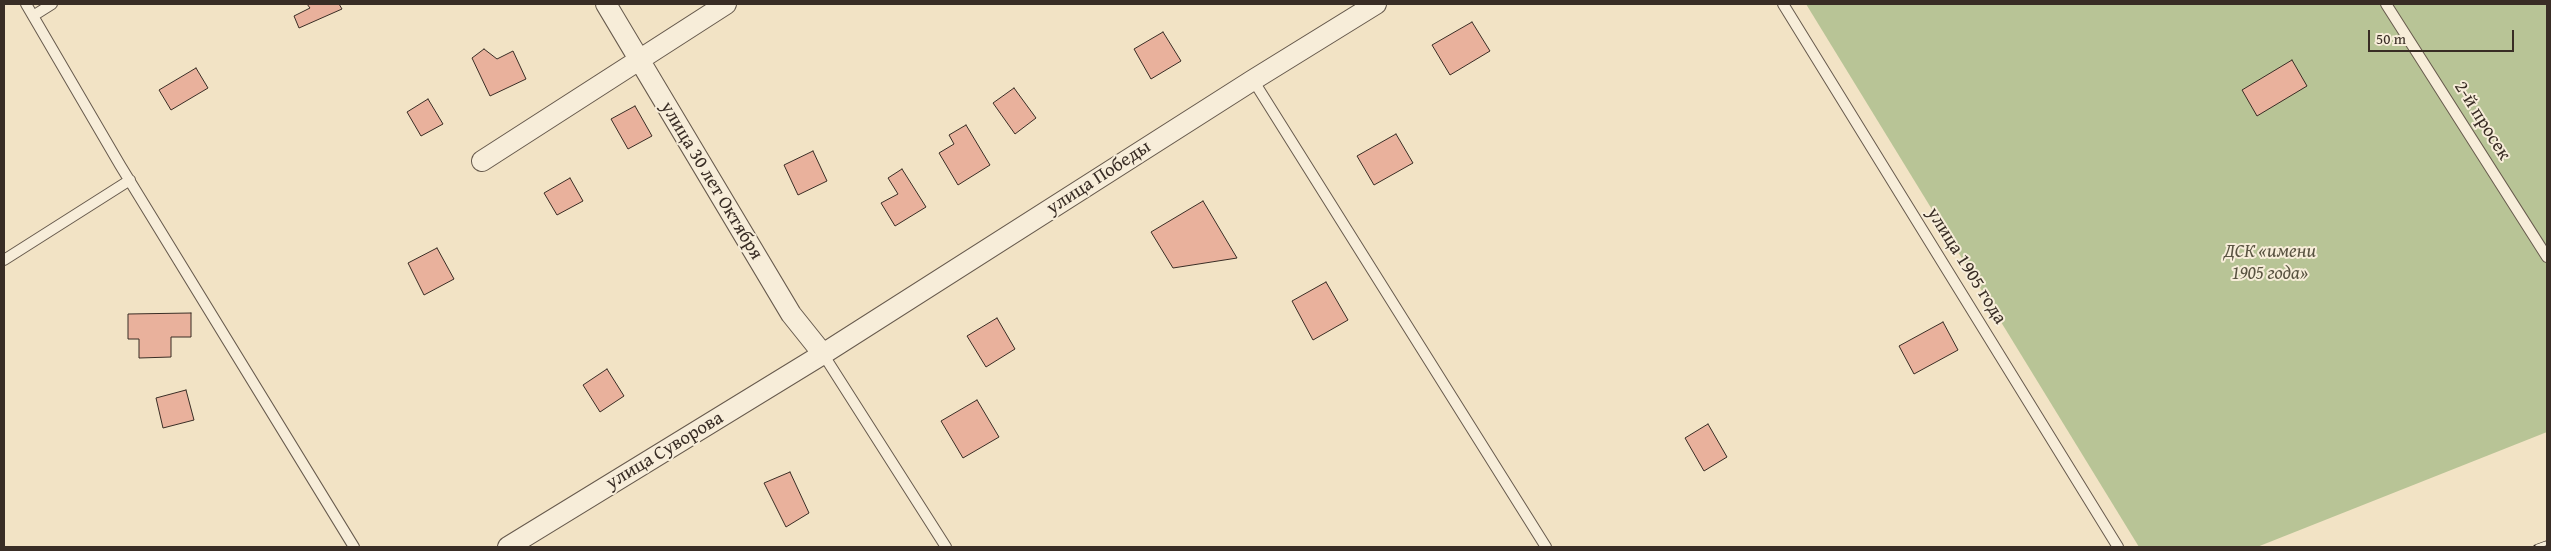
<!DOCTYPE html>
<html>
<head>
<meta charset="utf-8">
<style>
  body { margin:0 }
  #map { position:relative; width:2551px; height:551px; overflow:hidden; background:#f2e3c5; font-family:"Gentium Book Plus",serif }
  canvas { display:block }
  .frame { position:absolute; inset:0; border:5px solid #392d25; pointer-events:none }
  .scale { position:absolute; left:2368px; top:30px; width:146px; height:22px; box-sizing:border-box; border:2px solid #392d25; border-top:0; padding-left:6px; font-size:15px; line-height:18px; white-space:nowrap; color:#392d25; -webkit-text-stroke:4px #f7edd9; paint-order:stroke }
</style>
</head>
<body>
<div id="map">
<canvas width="2551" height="551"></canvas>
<div class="frame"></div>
<div class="scale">50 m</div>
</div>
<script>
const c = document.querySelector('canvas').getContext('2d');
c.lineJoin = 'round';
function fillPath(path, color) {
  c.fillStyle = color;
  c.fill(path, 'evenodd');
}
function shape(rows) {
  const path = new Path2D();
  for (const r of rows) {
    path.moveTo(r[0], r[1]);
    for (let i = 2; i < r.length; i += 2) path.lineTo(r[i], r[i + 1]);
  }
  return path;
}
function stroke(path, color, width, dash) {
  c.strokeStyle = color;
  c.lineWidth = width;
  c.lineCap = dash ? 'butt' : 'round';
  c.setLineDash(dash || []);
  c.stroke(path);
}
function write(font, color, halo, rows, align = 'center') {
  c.font = font + ' "Gentium Book Plus",serif';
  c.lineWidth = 4;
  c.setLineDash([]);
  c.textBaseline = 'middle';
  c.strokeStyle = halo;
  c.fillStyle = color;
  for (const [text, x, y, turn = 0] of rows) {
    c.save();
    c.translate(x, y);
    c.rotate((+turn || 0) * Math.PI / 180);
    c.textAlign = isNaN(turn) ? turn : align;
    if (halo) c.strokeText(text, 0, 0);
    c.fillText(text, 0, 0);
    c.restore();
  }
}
fillPath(shape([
  [1806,4,2547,4,2547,432,2257,547,2139,547]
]), '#b8c496');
const building = shape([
  [307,4,339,4,342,9,299,28,294,16,310,8,307,4],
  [1472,22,1490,51,1450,75,1432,45,1472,22],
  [1163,32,1181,61,1151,79,1134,49,1163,32],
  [484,49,497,59,513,51,526,79,490,96,472,58,484,49],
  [2292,60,2307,86,2257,116,2242,90,2292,60],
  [196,68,208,88,171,110,159,90,196,68],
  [1014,88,1036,118,1015,134,993,103,1014,88],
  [428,99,443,124,421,136,407,112,428,99],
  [635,106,652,136,628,149,611,119,635,106],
  [966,125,990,165,958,185,939,153,954,144,949,135,966,125],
  [1396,134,1413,163,1374,185,1357,156,1396,134],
  [813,151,827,181,798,195,784,165,813,151],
  [902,169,926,207,895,226,881,203,898,194,888,178,902,169],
  [570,178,583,201,557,215,544,193,570,178],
  [1203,201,1237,258,1173,268,1151,232,1203,201],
  [437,248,454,279,424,295,408,263,437,248],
  [1326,282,1348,320,1313,340,1292,301,1326,282],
  [191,313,191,337,171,337,171,357,139,358,139,339,128,339,128,314,191,313],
  [997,318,1015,349,986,367,967,336,997,318],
  [1943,322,1958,350,1914,374,1899,346,1943,322],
  [607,369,624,396,600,412,583,385,607,369],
  [186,390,194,420,163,428,156,398,186,390],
  [977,400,999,437,963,458,941,421,977,400],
  [1708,424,1727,457,1704,471,1685,438,1708,424],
  [790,472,809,513,786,527,764,483,790,472]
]);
fillPath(building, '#e9b19c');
stroke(building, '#392d25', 1);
const service = shape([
  [26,4,120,165,354,547],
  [1783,4,2118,547],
  [2386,4,2547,257],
  [33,16,52,4],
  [1253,80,1546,547],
  [4,260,130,180],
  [823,354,946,547]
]);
const minor = shape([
  [606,4,791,314,823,354],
  [482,161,726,4],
  [508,547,823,354,1253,80,1376,4]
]);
stroke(service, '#675a4d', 12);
stroke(minor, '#675a4d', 22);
stroke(service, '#f7edd9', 10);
stroke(minor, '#f7edd9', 20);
const rail = shape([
  [2536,547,2547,543]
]);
stroke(rail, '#392d25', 5.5);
stroke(rail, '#f7edd9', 4, [11]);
write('19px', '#392d25', '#f7edd9', [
  ["2-й просек",2482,121,58],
  ["улица Победы",1099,178,-33],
  ["улица 30 лет Октября",711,181,59],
  ["улица 1905 года",1966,266,58],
  ["улица Суворова",665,451,-31]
]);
write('italic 19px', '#595341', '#f7edd9', [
  ["ДСК «имени",2270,252],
  ["1905 года»",2270,274]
]);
</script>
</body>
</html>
